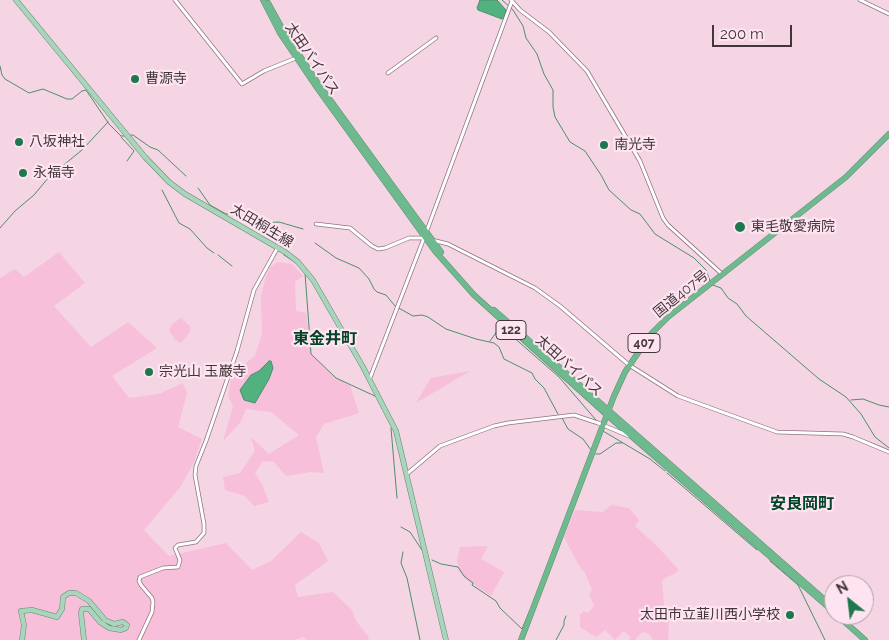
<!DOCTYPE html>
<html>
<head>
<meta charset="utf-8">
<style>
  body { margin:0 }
  #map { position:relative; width:889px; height:640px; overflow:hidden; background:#f5d5e3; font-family:Raleway,sans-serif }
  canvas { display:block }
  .north { position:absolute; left:824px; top:575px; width:50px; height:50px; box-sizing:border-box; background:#fee4f0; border:1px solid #b39ea8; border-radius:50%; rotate:331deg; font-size:14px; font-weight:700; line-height:20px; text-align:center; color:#42363b }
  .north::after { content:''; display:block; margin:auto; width:18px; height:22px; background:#1d784d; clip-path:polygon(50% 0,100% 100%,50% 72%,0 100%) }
  .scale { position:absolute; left:712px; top:25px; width:80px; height:22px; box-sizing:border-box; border:2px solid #42363b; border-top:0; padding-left:6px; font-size:15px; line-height:18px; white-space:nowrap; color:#42363b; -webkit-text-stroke:4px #fee4f0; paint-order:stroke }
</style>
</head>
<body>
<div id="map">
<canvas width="889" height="640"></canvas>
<div class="north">N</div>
<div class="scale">200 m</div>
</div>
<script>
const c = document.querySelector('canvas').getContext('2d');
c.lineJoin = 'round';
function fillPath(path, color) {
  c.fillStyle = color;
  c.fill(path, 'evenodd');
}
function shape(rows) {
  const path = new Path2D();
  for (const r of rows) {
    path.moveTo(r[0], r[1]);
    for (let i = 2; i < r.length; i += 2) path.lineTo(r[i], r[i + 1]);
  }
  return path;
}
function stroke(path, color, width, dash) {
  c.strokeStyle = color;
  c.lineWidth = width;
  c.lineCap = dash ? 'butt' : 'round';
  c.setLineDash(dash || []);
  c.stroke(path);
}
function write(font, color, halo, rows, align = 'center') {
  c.font = font + ' Raleway,"Noto Sans JP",sans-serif';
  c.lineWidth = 4.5;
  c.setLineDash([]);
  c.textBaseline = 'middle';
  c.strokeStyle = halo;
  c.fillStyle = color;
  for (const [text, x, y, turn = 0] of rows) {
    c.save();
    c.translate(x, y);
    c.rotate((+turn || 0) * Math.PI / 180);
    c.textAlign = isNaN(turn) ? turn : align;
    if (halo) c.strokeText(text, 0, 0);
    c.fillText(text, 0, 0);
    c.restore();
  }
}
fillPath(shape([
  [59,252,85,283,54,306,91,347,128,322,157,348,112,376,129,398,159,394,183,383,187,393,178,427,202,439,194,462,181,486,144,530,169,556,226,543,252,570,271,561,301,532,319,543,328,561,295,585,298,597,333,592,352,610,356,621,369,637,368,640,306,640,304,637,294,640,0,640,0,278,15,269,24,277],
  [278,262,292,264,303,276,295,282,296,311,306,313,311,354,336,378,350,385,359,413,324,424,316,437,324,473,311,472,286,476,274,462,263,461,255,473,262,484,269,502,254,506,245,496,225,490,223,477,240,473,255,451,251,437,269,454,299,435,271,412,246,409,240,423,223,441,233,406,228,396,231,379,243,365,255,356,262,334,261,296,265,280,270,267],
  [181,318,190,326,190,332,181,343,175,340,169,330,172,324],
  [470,371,416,403,431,378],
  [611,505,629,508,639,520,635,526,657,546,678,569,676,573,665,578,662,581,664,606,669,618,668,640,653,640,649,634,643,632,636,638,636,640,629,640,631,638,624,631,615,640,605,630,596,637,580,627,580,615,584,611,588,613,594,606,589,594,592,590,585,573,578,564,564,537,575,510,603,512],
  [488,546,481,559,504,572,491,596,465,579,459,571,457,560,460,547]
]), '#f7bfd9');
const water = shape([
  [480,0,497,0,506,10,504,18,502,19,478,10,477,8,480,0],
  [269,361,271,361,273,368,269,379,255,403,244,400,240,390,251,375,259,371,269,361]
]);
fillPath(water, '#52b27f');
stroke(water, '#4d8d6b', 1);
stroke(shape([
  [502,0,513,10,523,26,526,38,537,54,544,74,553,90,553,107,555,117,570,142,585,151,601,175,609,190,631,210,640,214,655,234,694,258,706,270,710,281],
  [0,66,2,75,5,79,29,93,43,89,67,99,72,99,82,91,86,90,109,124,121,136,125,136],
  [131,135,133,135,150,147,158,150,186,176],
  [121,137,134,151,127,161],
  [198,188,210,205,226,214,237,214,252,220,264,223,279,222,303,229],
  [162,190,179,223,190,229,207,248,214,253],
  [0,228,15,211,34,195,49,177,82,150,108,122],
  [315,243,336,258,359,268,369,279,374,289,377,292,386,295,395,306,413,316,422,315,428,317,446,329,476,339,494,343,499,347,504,359,532,373,535,379,544,388,558,414],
  [218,255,232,266],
  [284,255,292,260],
  [305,273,311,354,336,378,377,397],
  [713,285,721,288,728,298,737,304,746,316,819,379,846,397,861,414,875,437,889,448],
  [504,329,559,377,596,420],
  [490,341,501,326],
  [851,400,863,399,879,405,889,407],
  [562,418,568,429,583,439,591,450],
  [391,428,397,498],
  [603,431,650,459,665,471],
  [596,454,600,454,616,443,622,443],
  [667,473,757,550],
  [401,527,410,532,422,550],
  [403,552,401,563,407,578,420,640],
  [432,560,441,564,458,567,464,576,473,583,472,585,496,601,500,608,522,629,530,610],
  [770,561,798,585,825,640],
  [556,640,564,625,564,621,566,616]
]), '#4d8d6b', 1);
const minor = shape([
  [175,0,242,84,264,71,296,58],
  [511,0,520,10,549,32,587,71,640,161,663,218,668,225,722,274],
  [860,0,889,14],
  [388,73,436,38],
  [316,224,350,228,372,246,378,249,385,248,409,238,426,238],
  [426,233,512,1],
  [432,240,448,244,535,288,560,306,629,365,678,396,777,432,843,434,853,437,889,452],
  [370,378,424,238],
  [408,473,440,446,494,426,508,423,574,415,598,423,629,436],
  [139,640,152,612,153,602,152,598,141,585,139,581,140,577,163,568,178,567,180,560,175,548,178,545,196,542,204,533,204,524,195,475,196,466,206,441,237,351,254,290,278,247]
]);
const major = shape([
  [16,0,145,157,169,182,185,194,285,252,298,262,313,280,363,367,396,431,446,640],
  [22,640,24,625,21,611,32,610,57,617,62,609,63,597,69,593,76,593,89,601,105,620,114,624,123,622,127,625,126,628,121,630,109,628,100,622,89,609,82,609,81,613,84,640]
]);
const highway = shape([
  [263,0,280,33,318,89,435,251,474,295,607,415,834,612],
  [268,3,284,32,317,82,441,252],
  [494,310,834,608],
  [837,615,865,640],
  [521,640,614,396,625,372,644,344,652,333,668,317,846,177,889,134]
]);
stroke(minor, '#917481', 4.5);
stroke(major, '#5f8b72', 5.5);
stroke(highway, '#5f8b72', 6);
stroke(minor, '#fff', 3);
stroke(major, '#a9d5bc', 4.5);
stroke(highway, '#6fb98f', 5);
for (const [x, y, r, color] of [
  [135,79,5,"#1d784d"],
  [19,142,5,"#1d784d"],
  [604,145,5,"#1d784d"],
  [23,173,5,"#1d784d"],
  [740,227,6,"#1d784d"],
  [149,372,5,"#1d784d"],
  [790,615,5,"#1d784d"]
]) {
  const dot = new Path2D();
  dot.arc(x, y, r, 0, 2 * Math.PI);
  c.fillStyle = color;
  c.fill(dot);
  stroke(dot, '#fee4f0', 2);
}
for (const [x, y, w] of [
  [511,330,30],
  [644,343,32]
]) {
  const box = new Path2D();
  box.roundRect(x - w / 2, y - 9.5, w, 19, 4);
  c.fillStyle = '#fee4f0';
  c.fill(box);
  stroke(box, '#42363b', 1);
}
write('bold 12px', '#42363b', null, [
  ["122",511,330],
  ["407",644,343]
]);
write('14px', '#42363b', '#fee4f0', [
  ["太田バイパス",312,59,56],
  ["太田桐生線",262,226,31],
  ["国道407号",681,294,-39],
  ["太田バイパス",569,366,42]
]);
write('14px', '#42363b', '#fee4f0', [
  ["曹源寺",145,79],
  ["八坂神社",29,142],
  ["南光寺",614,145],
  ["永福寺",33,173],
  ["東毛敬愛病院",751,227],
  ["宗光山 玉巌寺",159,372],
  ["太田市立韮川西小学校",780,615,"right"]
], 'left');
write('bold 16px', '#004327', '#fee4f0', [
  ["東金井町",325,339],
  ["安良岡町",802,504]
]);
</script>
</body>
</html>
